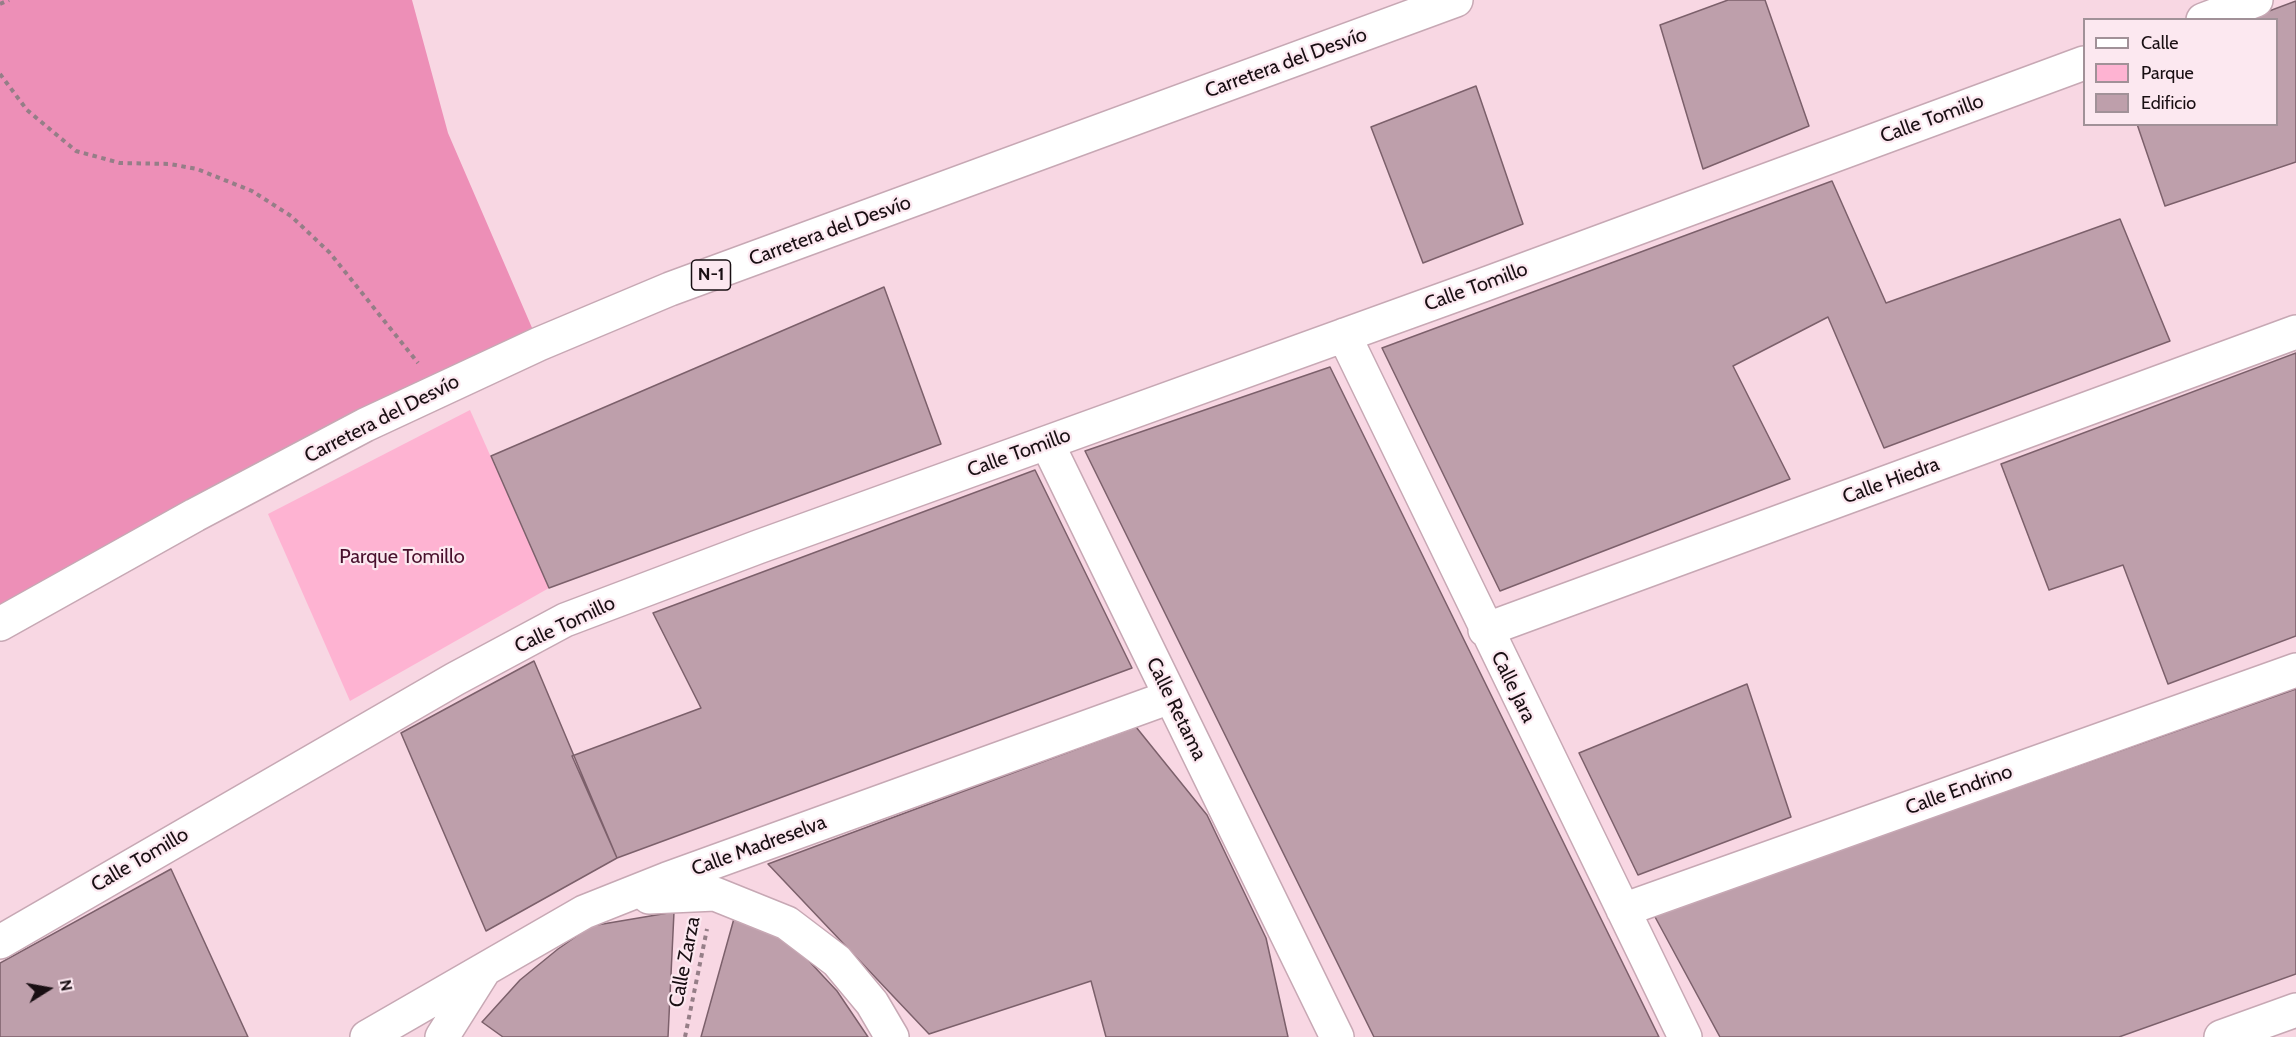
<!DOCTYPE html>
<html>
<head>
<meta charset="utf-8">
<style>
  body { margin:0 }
  #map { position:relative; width:2296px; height:1037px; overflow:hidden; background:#f8d7e3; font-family:Cabin,sans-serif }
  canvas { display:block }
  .legend { position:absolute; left:2083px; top:18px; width:195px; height:108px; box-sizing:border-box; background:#fce8f0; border:2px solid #a19198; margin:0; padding:8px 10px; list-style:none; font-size:18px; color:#190f13 }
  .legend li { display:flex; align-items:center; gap:12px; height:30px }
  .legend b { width:30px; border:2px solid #a19198 }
  .north { position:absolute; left:18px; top:959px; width:60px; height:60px; -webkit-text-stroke:4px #fce8f0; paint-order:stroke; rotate:79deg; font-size:16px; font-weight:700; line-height:24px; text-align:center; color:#190f13 }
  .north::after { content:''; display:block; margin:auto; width:21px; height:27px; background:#190f13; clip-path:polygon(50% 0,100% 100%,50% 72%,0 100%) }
</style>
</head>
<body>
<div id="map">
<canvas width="2296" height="1037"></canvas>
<ul class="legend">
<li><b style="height:8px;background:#fff"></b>Calle</li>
<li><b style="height:16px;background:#feb3d2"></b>Parque</li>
<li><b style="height:16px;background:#be9fab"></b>Edificio</li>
</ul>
<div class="north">N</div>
</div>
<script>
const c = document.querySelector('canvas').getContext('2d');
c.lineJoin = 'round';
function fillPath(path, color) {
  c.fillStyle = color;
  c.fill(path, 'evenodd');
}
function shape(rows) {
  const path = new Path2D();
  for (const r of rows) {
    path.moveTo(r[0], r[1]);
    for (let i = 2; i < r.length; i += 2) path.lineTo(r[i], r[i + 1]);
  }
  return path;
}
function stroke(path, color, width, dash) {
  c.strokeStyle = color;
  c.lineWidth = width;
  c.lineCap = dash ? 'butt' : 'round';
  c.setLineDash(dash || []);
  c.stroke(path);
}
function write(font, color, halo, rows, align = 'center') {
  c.font = font + ' Cabin,sans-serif';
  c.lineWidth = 4.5;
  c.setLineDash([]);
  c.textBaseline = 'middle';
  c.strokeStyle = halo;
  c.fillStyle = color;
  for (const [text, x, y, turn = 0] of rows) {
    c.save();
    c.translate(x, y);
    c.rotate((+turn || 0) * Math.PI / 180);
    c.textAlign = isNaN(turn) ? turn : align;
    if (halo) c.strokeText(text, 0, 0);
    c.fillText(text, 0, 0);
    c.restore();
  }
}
fillPath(shape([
  [470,410,549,588,350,701,268,514]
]), '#feb3d2');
fillPath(shape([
  [0,0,412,0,448,133,539,344,0,623]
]), '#ed8fb7');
const building = shape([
  [1728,0,1765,0,1809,126,1703,169,1660,25,1728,0],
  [2296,1,2296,162,2165,206,2137,124,2276,124,2276,20,2245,20,2296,1],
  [1476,86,1523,224,1423,263,1371,127,1476,86],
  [1832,181,1886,303,2120,219,2170,341,1884,448,1828,317,1733,366,1790,479,1500,591,1382,348,1832,181],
  [884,287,941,444,549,588,491,456,884,287],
  [2296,353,2296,636,2168,684,2123,565,2049,590,2001,464,2296,353],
  [1330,367,1659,1037,1374,1037,1085,451,1330,367],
  [1035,470,1132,668,617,858,572,756,701,708,653,613,1035,470],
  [534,661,617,858,486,931,401,733,534,661],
  [1747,684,1791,817,1638,875,1579,753,1747,684],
  [2296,689,2296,974,2119,1037,1720,1037,1654,915,2296,689],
  [1136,727,1207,815,1266,938,1288,1037,1106,1037,1091,981,929,1034,768,864,1136,727],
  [171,869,248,1037,0,1037,0,963,171,869],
  [674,912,668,1037,503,1037,482,1022,520,980,558,949,591,926,674,912],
  [735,915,794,945,837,991,868,1037,701,1037,735,915]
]);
fillPath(building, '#be9fab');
stroke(building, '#7c606b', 1.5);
const street = shape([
  [2203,20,2256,0],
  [1344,335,1685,1037],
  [1047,443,1337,1037],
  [1485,630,2296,332],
  [649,897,715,894,787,923,837,961,872,1003,892,1037],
  [1623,910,2296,670],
  [0,942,455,679,565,620,758,547,1483,285,2084,63],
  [367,1037,584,912,667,879,1170,697],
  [442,1037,483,972],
  [2221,1037,2296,1010]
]);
const highway = shape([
  [0,624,195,515,365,425,539,344,670,289,1456,0]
]);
stroke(street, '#c7a8b4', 36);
stroke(highway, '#c7a8b4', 36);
stroke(shape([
  [0,4,9,0],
  [0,74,27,110,76,151,120,163,170,164,197,169,252,191,291,216,330,253,418,363],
  [685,1037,707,929]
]), '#957e87', 4, [4.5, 4.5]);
stroke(street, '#fff', 33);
stroke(highway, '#fff', 33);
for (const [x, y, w] of [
  [711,275,39]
]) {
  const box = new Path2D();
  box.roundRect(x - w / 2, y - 15, w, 30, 4.5);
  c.fillStyle = '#fce8f0';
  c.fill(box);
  stroke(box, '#190f13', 1.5);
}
write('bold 18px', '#190f13', null, [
  ["N-1",711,275]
]);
write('20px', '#190f13', '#fce8f0', [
  ["Carretera del Desvío",1286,63,-20],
  ["Calle Tomillo",1932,119,-20],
  ["Carretera del Desvío",830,231,-20],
  ["Calle Tomillo",1476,287,-20],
  ["Carretera del Desvío",382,419,-27],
  ["Calle Tomillo",1019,453,-20],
  ["Calle Hiedra",1891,481,-20],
  ["Calle Tomillo",565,625,-25],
  ["Calle Jara",1513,687,64],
  ["Calle Retama",1176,709,64],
  ["Calle Endrino",1959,790,-20],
  ["Calle Madreselva",759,846,-20],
  ["Calle Tomillo",140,860,-30],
  ["Calle Zarza",685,962,-79]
]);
write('20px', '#49102d', '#fce8f0', [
  ["Parque Tomillo",402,557]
]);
</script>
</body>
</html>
